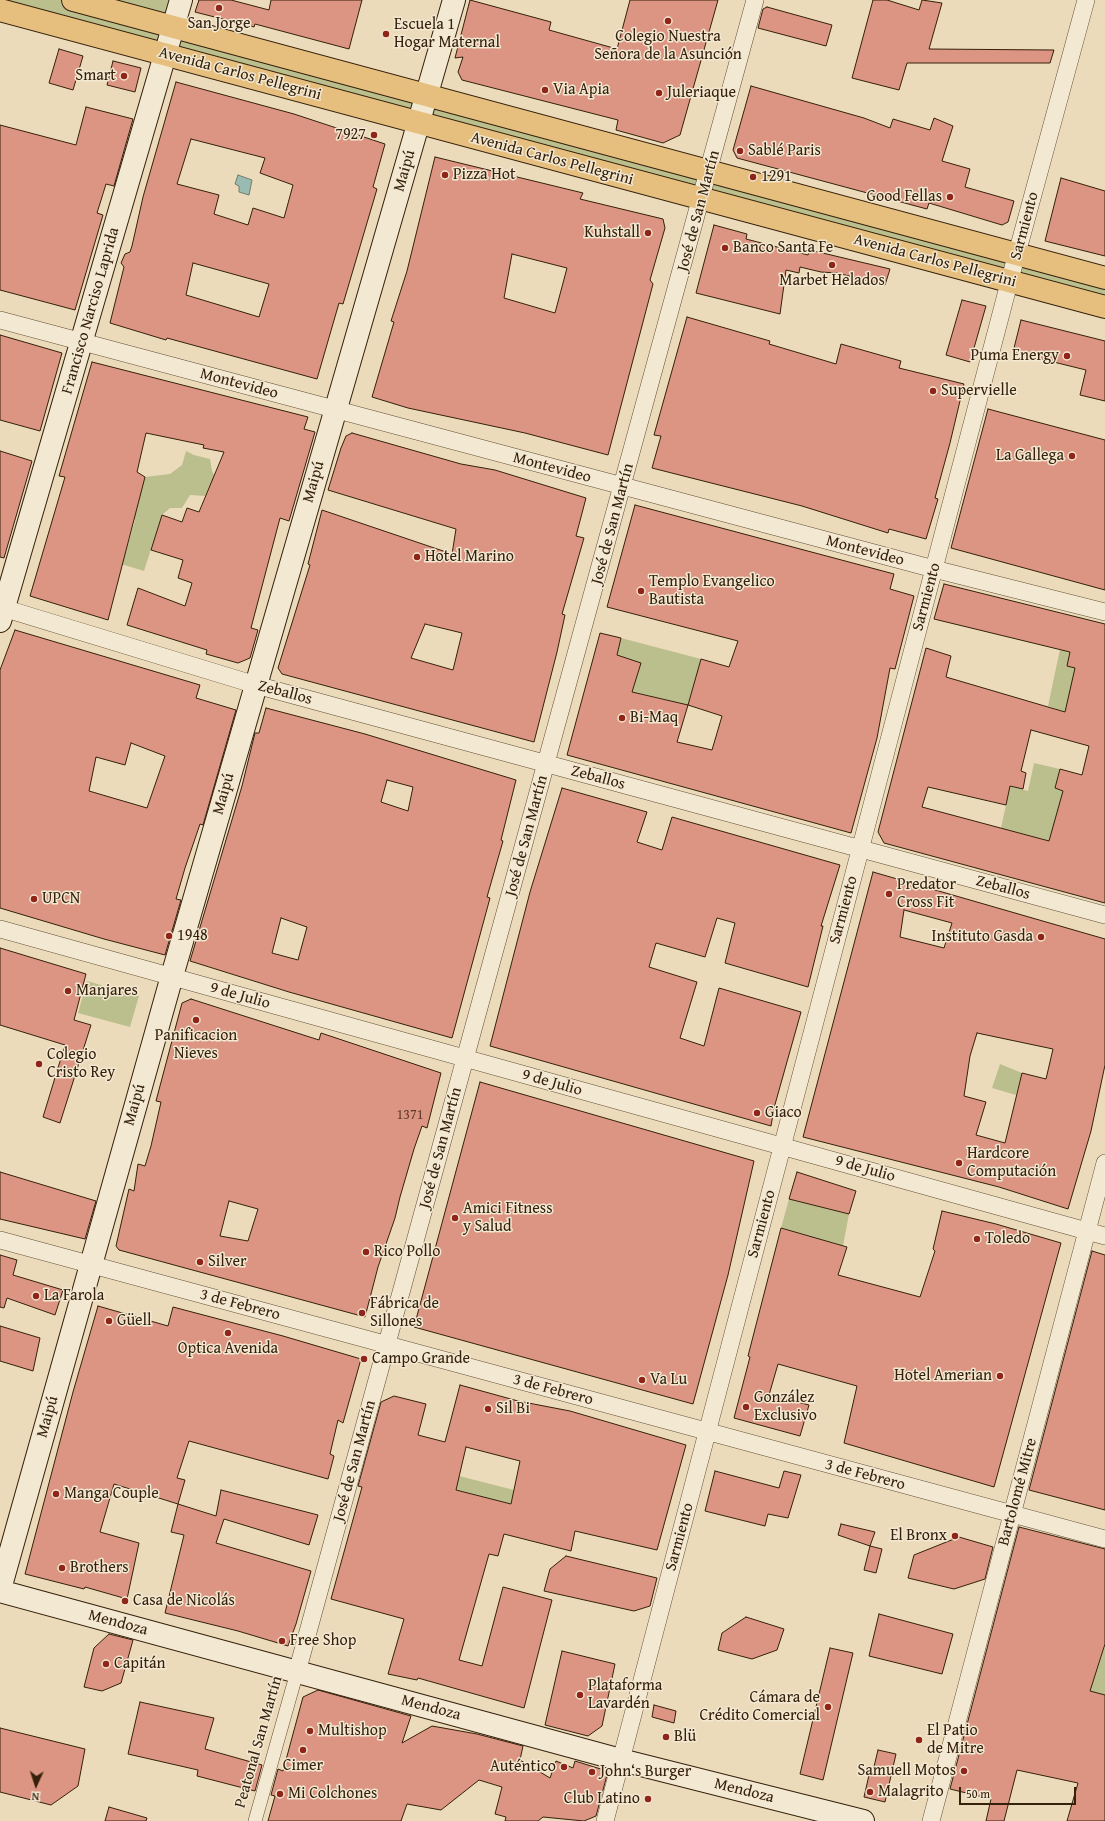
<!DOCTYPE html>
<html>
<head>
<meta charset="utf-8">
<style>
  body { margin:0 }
  #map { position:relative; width:1105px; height:1821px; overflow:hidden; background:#ecdbba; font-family:"Gentium Book Plus",serif }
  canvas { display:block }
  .north { position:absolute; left:16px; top:1765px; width:40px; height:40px; -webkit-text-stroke:3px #f3e8d2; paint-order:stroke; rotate:183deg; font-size:11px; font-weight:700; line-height:16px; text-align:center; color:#34200b }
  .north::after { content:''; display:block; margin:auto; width:14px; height:18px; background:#34200b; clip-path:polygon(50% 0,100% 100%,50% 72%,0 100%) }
  .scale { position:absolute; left:959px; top:1787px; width:117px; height:18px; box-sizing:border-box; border:2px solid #34200b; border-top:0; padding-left:5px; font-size:12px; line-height:14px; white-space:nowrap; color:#34200b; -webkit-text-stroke:3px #f3e8d2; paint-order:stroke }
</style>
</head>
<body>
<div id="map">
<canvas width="1105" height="1821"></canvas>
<div class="north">N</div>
<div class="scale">50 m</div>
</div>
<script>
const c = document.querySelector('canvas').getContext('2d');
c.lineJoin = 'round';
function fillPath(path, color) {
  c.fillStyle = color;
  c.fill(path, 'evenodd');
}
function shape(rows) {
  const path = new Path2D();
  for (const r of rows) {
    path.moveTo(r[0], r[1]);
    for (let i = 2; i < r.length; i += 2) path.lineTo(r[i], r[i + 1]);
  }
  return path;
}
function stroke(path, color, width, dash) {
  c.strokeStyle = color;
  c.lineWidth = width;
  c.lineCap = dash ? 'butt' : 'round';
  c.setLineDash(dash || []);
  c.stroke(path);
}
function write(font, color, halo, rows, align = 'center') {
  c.font = font + ' "Gentium Book Plus",serif';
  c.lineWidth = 3;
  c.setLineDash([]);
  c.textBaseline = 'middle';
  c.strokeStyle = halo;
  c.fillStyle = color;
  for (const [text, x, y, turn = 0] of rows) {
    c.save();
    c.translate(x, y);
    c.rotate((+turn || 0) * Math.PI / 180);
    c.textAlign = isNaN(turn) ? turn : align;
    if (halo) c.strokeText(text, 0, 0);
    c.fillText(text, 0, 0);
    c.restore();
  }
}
fillPath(shape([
  [0,0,181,0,173,27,1105,278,1105,307],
  [186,451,194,455,210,459,212,471,218,482,210,485,205,496,190,495,182,508,170,508,162,515,144,571,121,564,126,552,135,520,107,511,139,499,145,477,170,474,182,465],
  [621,638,701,659,688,705,632,692,641,663,617,655],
  [1060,649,1070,652,1102,675,1065,712,1048,706],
  [1034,763,1060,769,1055,788,1075,795,1060,803,1049,841,1001,828,1010,786,1028,791],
  [87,981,139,996,130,1027,78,1013],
  [1000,1064,1022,1073,1016,1095,992,1088],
  [789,1199,849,1214,843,1246,781,1228],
  [459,1476,514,1490,511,1504,456,1490],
  [1105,1646,1105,1695,1090,1691]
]), '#bbbf8d');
const water = shape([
  [238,175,252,180,249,195,239,192,239,186,235,184,238,175]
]);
fillPath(water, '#99bbb2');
stroke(water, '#717d6f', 1);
const building = shape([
  [199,0,231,0,269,10,271,0,362,0,349,49,255,24,254,27,195,12,199,0],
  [470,0,551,22,549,30,617,49,630,0,718,0,680,135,663,143,616,130,618,120,462,80,458,72,463,57,455,58,470,0],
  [873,0,887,0,919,10,922,0,942,3,929,49,1054,50,1050,63,907,63,899,90,852,78,873,0],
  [767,7,832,25,826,46,758,28,763,9,767,7],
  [59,49,83,56,73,90,49,83,59,49],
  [113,61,141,68,135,92,107,85,113,61],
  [176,82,294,114,385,144,373,187,377,189,343,304,339,303,317,379,167,338,166,340,110,323,124,267,121,263,125,254,130,252,132,246,143,197,176,82],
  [191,139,265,158,260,173,293,185,284,218,253,208,248,225,214,214,219,195,177,184,191,139],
  [193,263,269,284,259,317,186,295,193,263],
  [751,86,864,118,890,128,893,119,930,130,934,118,953,126,942,161,970,169,965,187,1014,201,1008,222,1002,225,929,203,927,209,737,158,733,150,751,86],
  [86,107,133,119,114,186,106,184,97,213,103,215,75,310,0,290,0,125,76,145,86,107],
  [435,157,583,193,580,199,663,219,665,228,650,280,653,284,608,455,525,433,408,408,372,397,394,322,391,321,407,271,435,157],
  [512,254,567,268,555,313,504,298,512,254],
  [1061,178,1105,191,1105,256,1045,241,1061,178],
  [714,225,747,234,746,239,808,255,810,250,890,269,885,285,837,273,821,272,800,267,799,273,786,270,780,314,696,293,714,225],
  [962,300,986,306,970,362,946,355,962,300],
  [687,317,770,341,769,344,836,364,841,344,901,361,899,368,964,384,950,443,935,498,938,499,926,539,889,529,888,533,802,506,652,468,661,436,654,435,687,317],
  [1021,320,1105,341,1105,401,1080,395,1086,370,1013,352,1021,320],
  [0,335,62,353,40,431,0,420,0,335],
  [92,362,308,417,304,429,315,432,289,521,280,518,251,628,258,630,250,658,238,663,206,654,207,650,127,625,138,588,185,606,192,583,178,578,183,560,151,550,162,515,182,522,187,508,199,512,224,452,203,448,204,445,146,433,137,472,145,477,108,620,30,596,65,477,59,476,92,362],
  [988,409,1105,440,1105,590,951,548,988,409],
  [352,433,461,464,495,470,586,498,576,536,584,538,562,614,565,615,557,652,534,742,282,674,278,668,310,565,308,564,322,510,452,554,456,529,328,490,341,448,346,436,352,433],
  [425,624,462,633,453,670,411,658,425,624],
  [0,451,32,461,4,558,0,557,0,451],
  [635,505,894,574,890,589,914,596,895,669,890,668,877,738,851,833,567,755,600,633,621,638,617,655,641,663,632,692,688,705,701,659,729,667,738,641,607,607,635,505],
  [688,705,722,716,712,750,677,742,688,705],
  [944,584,1105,624,1105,903,884,843,878,832,926,648,951,656,946,677,1065,712,1075,668,1067,666,1070,652,934,619,944,584],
  [1031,730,1089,746,1082,775,1060,769,1055,788,1063,791,1049,841,922,807,928,787,1006,805,1010,786,1023,789,1026,773,1021,771,1031,730],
  [15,630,200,685,196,698,236,710,203,825,200,824,185,868,176,899,181,900,165,955,104,939,0,908,0,670,15,630],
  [131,743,165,756,147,808,89,791,96,757,125,765,131,743],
  [266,708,365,734,516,780,501,840,503,841,487,897,490,898,452,1038,289,992,190,961,242,786,255,733,259,733,266,708],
  [387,780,413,787,408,811,381,802,387,780],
  [281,918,307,927,298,960,272,953,281,918],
  [562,788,647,812,637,842,662,850,672,817,840,865,821,926,823,926,808,987,725,963,735,923,717,918,705,957,656,943,649,967,697,982,680,1038,704,1046,719,988,801,1012,774,1108,771,1126,490,1046,530,892,562,788],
  [873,872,1105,939,1105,1065,1091,1131,1068,1209,999,1187,803,1137,873,872],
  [904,910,952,923,944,948,900,937,904,910],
  [977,1033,1053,1049,1046,1079,1022,1073,1005,1143,976,1135,986,1102,964,1096,970,1056,977,1033],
  [0,948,86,974,74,1020,91,1025,60,1123,43,1117,65,1045,0,1025,0,948],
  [191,999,319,1040,321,1033,441,1073,427,1128,422,1126,414,1149,400,1197,395,1218,378,1267,365,1317,119,1250,116,1246,129,1189,134,1191,138,1164,145,1166,151,1146,161,1102,156,1101,182,1003,191,999],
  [229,1201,258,1209,248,1241,220,1236,229,1201],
  [480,1082,754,1161,728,1275,693,1404,414,1327,480,1082],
  [0,1172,96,1201,85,1239,0,1219,0,1172],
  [797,1172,856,1191,849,1214,789,1199,797,1172],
  [942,1211,996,1224,1061,1243,994,1487,844,1443,857,1386,778,1364,769,1395,809,1405,800,1436,734,1418,750,1357,748,1356,781,1228,847,1247,838,1275,920,1297,935,1251,933,1249,942,1211],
  [1092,1251,1105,1255,1105,1510,1029,1490,1092,1251],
  [0,1255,17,1260,13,1275,63,1290,55,1315,7,1298,4,1308,0,1307,0,1255],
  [98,1306,168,1326,173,1307,283,1336,361,1359,343,1423,338,1420,330,1454,334,1456,328,1479,189,1441,177,1478,185,1480,178,1504,114,1484,100,1532,139,1543,127,1599,85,1587,84,1589,25,1574,73,1392,98,1306],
  [0,1326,40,1338,33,1371,0,1361,0,1326],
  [460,1385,518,1401,570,1411,686,1445,657,1550,575,1531,571,1551,504,1534,498,1556,489,1554,459,1660,482,1666,503,1587,552,1600,524,1708,418,1678,417,1680,388,1674,404,1619,331,1599,362,1487,358,1486,381,1402,394,1396,426,1404,418,1435,445,1442,460,1385],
  [466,1447,520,1461,511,1504,456,1490,466,1447],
  [715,1471,779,1488,784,1471,801,1475,788,1518,768,1514,765,1526,705,1511,715,1471],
  [221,1490,318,1515,309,1545,224,1519,216,1543,311,1571,296,1624,288,1646,238,1631,165,1613,184,1535,171,1532,178,1504,216,1516,221,1490],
  [841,1524,875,1532,870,1546,838,1535,841,1524],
  [1019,1527,1105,1549,1105,1644,1090,1691,1105,1695,1105,1821,1067,1821,1078,1783,1017,1770,1004,1821,986,1821,991,1799,950,1789,1019,1527],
  [959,1537,993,1547,985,1579,954,1589,908,1578,914,1555,959,1537],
  [870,1546,882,1549,876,1573,864,1570,870,1546],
  [566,1556,657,1578,650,1606,634,1611,544,1591,550,1569,566,1556],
  [879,1614,953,1634,942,1674,869,1656,879,1614],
  [746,1617,784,1629,777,1650,752,1659,718,1650,722,1633,746,1617],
  [109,1634,133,1640,121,1683,102,1691,84,1687,94,1648,109,1634],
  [830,1648,853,1653,823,1780,800,1774,830,1648],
  [562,1651,615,1664,602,1726,588,1736,545,1725,562,1651],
  [318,1690,411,1716,402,1743,432,1726,477,1734,523,1746,520,1760,550,1778,556,1761,573,1768,575,1761,604,1770,607,1775,596,1816,584,1821,543,1817,538,1821,505,1821,506,1817,495,1814,502,1787,479,1780,441,1810,407,1804,401,1821,268,1821,275,1796,271,1795,278,1769,283,1771,303,1697,318,1690],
  [140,1702,214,1718,205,1749,262,1765,255,1791,197,1776,198,1770,128,1754,140,1702],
  [654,1705,676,1711,674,1723,652,1717,654,1705],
  [0,1728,85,1749,78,1786,51,1805,0,1792,0,1728],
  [878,1750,896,1754,885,1802,864,1797,869,1775,872,1775,878,1750],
  [109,1807,147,1818,146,1821,105,1821,109,1807]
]);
fillPath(building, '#dc9582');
stroke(building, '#34200b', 1);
const pedestrian = shape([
  [255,1821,297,1672]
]);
const minor = shape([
  [0,320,934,569,1105,612],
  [0,607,256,685,1105,915],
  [0,929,1105,1236],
  [0,1240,1105,1539],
  [297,1672,755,0],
  [605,1821,1013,268,1086,0],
  [931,1821,1105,1163]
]);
const secondary = shape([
  [0,621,181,0],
  [0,1589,172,976,454,0],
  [0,1591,621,1760,863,1821]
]);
const primary = shape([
  [73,0,1105,278],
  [0,10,1105,307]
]);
stroke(pedestrian, '#624f37', 14);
stroke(minor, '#624f37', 18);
stroke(secondary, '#34200b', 24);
stroke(primary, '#34200b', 24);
stroke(pedestrian, '#f3e8d2', 13);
stroke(minor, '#f3e8d2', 17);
stroke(secondary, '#f3e8d2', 22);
stroke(primary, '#e6be7d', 22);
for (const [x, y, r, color] of [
  [219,8,4,"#8f2418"],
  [668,21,4,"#8f2418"],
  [386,34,4,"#8f2418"],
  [124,76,4,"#8f2418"],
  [545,90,4,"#8f2418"],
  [659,93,4,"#8f2418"],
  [374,135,4,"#8f2418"],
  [740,151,4,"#8f2418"],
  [445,175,4,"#8f2418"],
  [753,177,4,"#8f2418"],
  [950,197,4,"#8f2418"],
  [648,233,4,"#8f2418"],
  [725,248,4,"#8f2418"],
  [832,265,4,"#8f2418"],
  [1067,356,4,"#8f2418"],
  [933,391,4,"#8f2418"],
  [1072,456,4,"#8f2418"],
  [417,557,4,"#8f2418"],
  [641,591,4,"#8f2418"],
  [622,718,4,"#8f2418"],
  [889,894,4,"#8f2418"],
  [34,899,4,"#8f2418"],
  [169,936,4,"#8f2418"],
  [1041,937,4,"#8f2418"],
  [68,991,4,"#8f2418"],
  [196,1020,4,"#8f2418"],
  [39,1064,4,"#8f2418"],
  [757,1113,4,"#8f2418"],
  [959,1163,4,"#8f2418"],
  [455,1218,4,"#8f2418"],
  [977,1239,4,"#8f2418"],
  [366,1252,4,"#8f2418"],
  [200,1262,4,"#8f2418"],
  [36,1296,4,"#8f2418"],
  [362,1313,4,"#8f2418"],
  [109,1321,4,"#8f2418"],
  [228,1333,4,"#8f2418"],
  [364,1359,4,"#8f2418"],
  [1000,1376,4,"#8f2418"],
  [642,1380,4,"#8f2418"],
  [746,1407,4,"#8f2418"],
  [488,1409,4,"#8f2418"],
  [56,1494,4,"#8f2418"],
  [955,1536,4,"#8f2418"],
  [62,1568,4,"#8f2418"],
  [125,1601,4,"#8f2418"],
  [282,1641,4,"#8f2418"],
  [106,1664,4,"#8f2418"],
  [580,1695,4,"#8f2418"],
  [828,1707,4,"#8f2418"],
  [310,1731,4,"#8f2418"],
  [666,1737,4,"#8f2418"],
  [919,1740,4,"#8f2418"],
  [303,1750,4,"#8f2418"],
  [564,1767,4,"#8f2418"],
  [964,1771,4,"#8f2418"],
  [592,1772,4,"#8f2418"],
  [870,1792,4,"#8f2418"],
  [280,1794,4,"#8f2418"],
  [648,1799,4,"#8f2418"]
]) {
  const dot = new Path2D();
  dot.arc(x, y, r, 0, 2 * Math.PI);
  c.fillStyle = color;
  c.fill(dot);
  stroke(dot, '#f3e8d2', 1.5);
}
write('14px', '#5e3d29', null, [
  ["1371",410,1115]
]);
write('16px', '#34200b', '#f3e8d2', [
  ["San Jorge",219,24,"center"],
  ["Escuela 1",394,25],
  ["Hogar Maternal",394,43],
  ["Colegio Nuestra",668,37,"center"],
  ["Señora de la Asunción",668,55,"center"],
  ["Smart",116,76,"right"],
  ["Via Apia",553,90],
  ["Juleriaque",667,93],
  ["7927",366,135,"right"],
  ["Sablé Paris",748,151],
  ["Pizza Hot",453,175],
  ["1291",761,177],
  ["Good Fellas",942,197,"right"],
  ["Kuhstall",640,233,"right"],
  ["Banco Santa Fe",733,248],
  ["Marbet Helados",832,281,"center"],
  ["Puma Energy",1059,356,"right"],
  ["Supervielle",941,391],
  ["La Gallega",1064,456,"right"],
  ["Hotel Marino",425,557],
  ["Templo Evangelico",649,582],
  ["Bautista",649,600],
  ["Bi-Maq",630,718],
  ["Predator",897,885],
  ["Cross Fit",897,903],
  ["UPCN",42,899],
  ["1948",177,936],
  ["Instituto Gasda",1033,937,"right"],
  ["Manjares",76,991],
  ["Panificacion",196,1036,"center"],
  ["Nieves",196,1054,"center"],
  ["Colegio",47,1055],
  ["Cristo Rey",47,1073],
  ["Giaco",765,1113],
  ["Hardcore",967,1154],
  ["Computación",967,1172],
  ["Amici Fitness",463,1209],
  ["y Salud",463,1227],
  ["Toledo",985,1239],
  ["Rico Pollo",374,1252],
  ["Silver",208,1262],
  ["La Farola",44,1296],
  ["Fábrica de",370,1304],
  ["Sillones",370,1322],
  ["Güell",117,1321],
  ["Optica Avenida",228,1349,"center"],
  ["Campo Grande",372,1359],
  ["Hotel Amerian",992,1376,"right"],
  ["Va Lu",650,1380],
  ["González",754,1398],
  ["Exclusivo",754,1416],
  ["Sil Bi",496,1409],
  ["Manga Couple",64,1494],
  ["El Bronx",947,1536,"right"],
  ["Brothers",70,1568],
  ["Casa de Nicolás",133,1601],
  ["Free Shop",290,1641],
  ["Capitán",114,1664],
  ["Plataforma",588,1686],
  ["Lavardén",588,1704],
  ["Cámara de",820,1698,"right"],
  ["Crédito Comercial",820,1716,"right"],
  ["Multishop",318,1731],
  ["El Patio",927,1731],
  ["de Mitre",927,1749],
  ["Blü",674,1737],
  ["Cimer",303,1766,"center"],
  ["Auténtico",556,1767,"right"],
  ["Samuell Motos",956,1771,"right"],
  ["John‘s Burger",600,1772],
  ["Malagrito",878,1792],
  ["Mi Colchones",288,1794],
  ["Club Latino",640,1799,"right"]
], 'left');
write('16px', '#34200b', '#f3e8d2', [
  ["Avenida Carlos Pellegrini",240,74,15],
  ["Avenida Carlos Pellegrini",552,159,15],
  ["Maipú",405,171,-74],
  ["José de San Martín",699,211,-75],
  ["Sarmiento",1025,226,-75],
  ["Avenida Carlos Pellegrini",935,261,15],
  ["Francisco Narciso Laprida",91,311,-74],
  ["Montevideo",239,384,15],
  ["Montevideo",552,468,15],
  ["Maipú",314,482,-74],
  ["José de San Martín",613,524,-75],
  ["Montevideo",865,551,15],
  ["Sarmiento",927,597,-75],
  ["Zeballos",285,693,15],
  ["Zeballos",598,778,15],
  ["Maipú",224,794,-74],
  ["José de San Martín",527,836,-75],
  ["Zeballos",1003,888,15],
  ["Sarmiento",844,910,-75],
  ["9 de Julio",240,996,16],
  ["9 de Julio",552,1083,16],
  ["Maipú",135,1105,-74],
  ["José de San Martín",441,1148,-75],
  ["9 de Julio",865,1169,16],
  ["Sarmiento",762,1224,-75],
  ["3 de Febrero",240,1305,15],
  ["3 de Febrero",553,1390,15],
  ["Maipú",48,1417,-74],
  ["José de San Martín",355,1461,-75],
  ["3 de Febrero",865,1475,15],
  ["Bartolomé Mitre",1018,1492,-75],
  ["Sarmiento",680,1537,-75],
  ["Mendoza",118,1623,15],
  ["Mendoza",431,1708,15],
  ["Peatonal San Martín",259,1742,-74],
  ["Mendoza",744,1791,14]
]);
</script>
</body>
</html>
